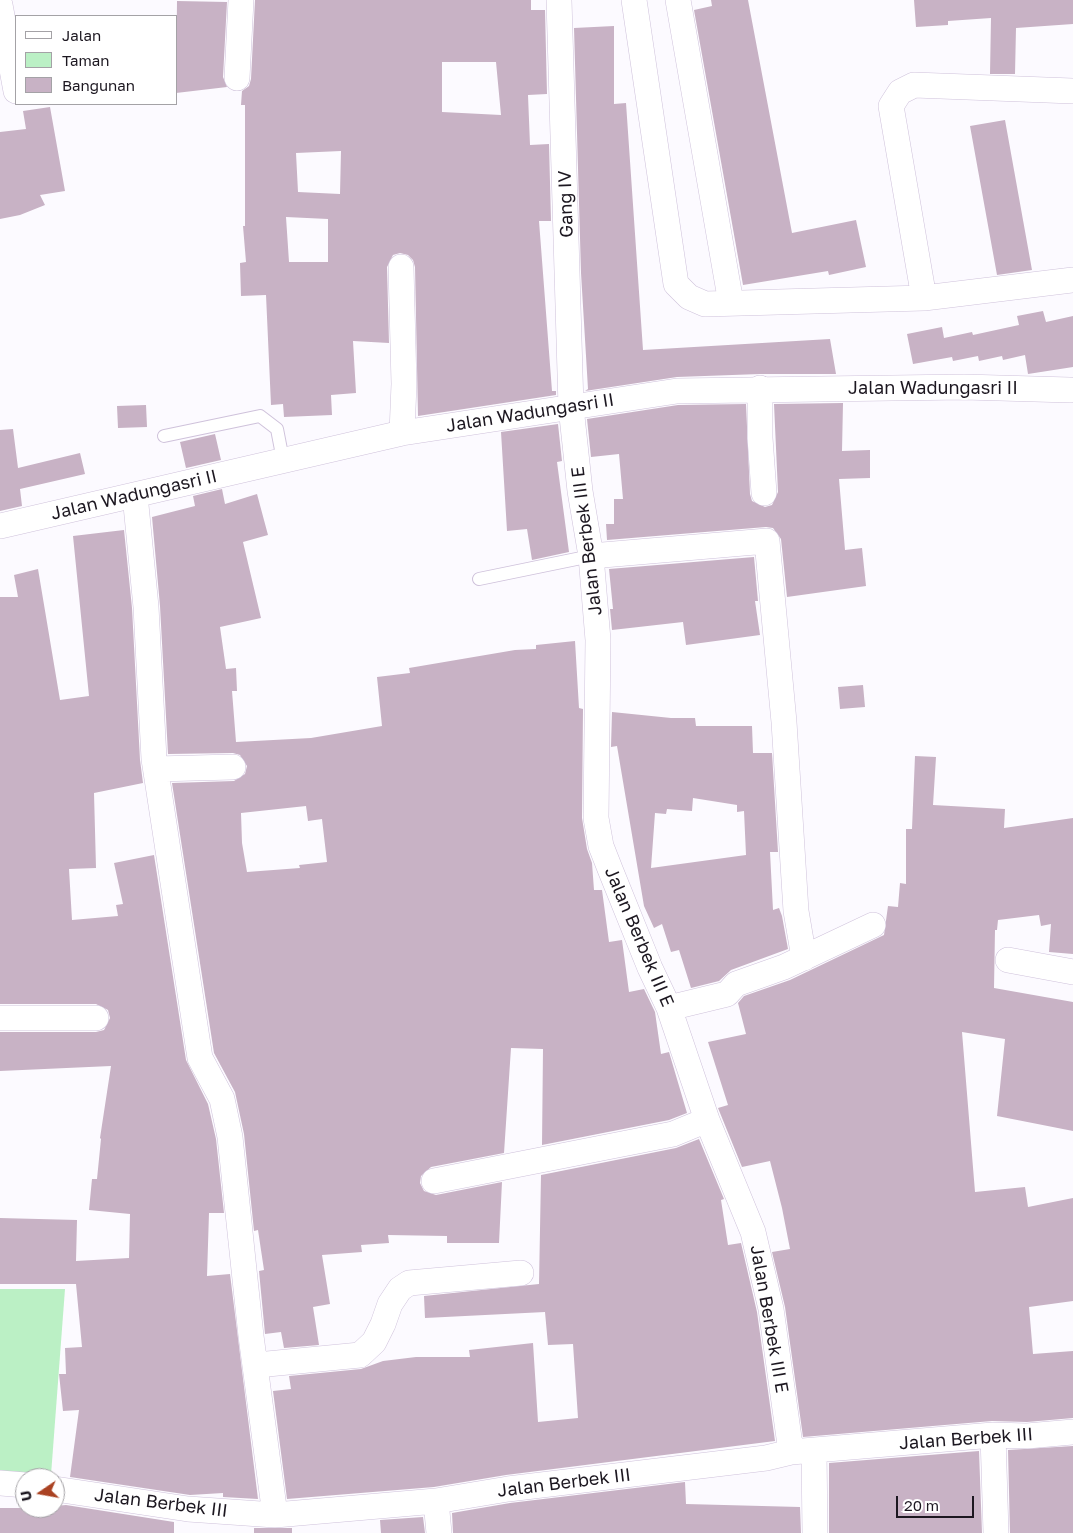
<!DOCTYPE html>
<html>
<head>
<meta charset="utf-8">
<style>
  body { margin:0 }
  #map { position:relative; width:1073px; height:1533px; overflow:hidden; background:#fcfaff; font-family:"Golos Text",sans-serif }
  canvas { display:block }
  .legend { position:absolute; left:15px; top:15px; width:162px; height:90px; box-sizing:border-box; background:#fff; border:1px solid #a4a2a6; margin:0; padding:6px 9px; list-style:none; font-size:15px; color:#1c1720 }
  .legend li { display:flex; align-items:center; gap:10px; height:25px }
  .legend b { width:25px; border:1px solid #a4a2a6 }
  .north { position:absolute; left:15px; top:1468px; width:50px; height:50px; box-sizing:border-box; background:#fff; border:1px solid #a4a2a6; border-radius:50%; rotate:258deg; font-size:14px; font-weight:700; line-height:20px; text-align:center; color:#1c1720 }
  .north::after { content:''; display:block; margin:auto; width:18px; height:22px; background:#aa4222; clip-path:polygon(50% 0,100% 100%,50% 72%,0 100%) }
  .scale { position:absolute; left:896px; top:1496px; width:78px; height:22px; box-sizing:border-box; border:2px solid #1c1720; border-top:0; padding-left:6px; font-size:15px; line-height:18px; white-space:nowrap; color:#1c1720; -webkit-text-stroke:4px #fff; paint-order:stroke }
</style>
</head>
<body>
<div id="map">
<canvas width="1073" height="1533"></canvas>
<ul class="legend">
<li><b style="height:6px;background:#fff"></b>Jalan</li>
<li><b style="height:14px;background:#bbf0c5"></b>Taman</li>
<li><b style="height:14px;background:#c8b2c5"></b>Bangunan</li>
</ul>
<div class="north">U</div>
<div class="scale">20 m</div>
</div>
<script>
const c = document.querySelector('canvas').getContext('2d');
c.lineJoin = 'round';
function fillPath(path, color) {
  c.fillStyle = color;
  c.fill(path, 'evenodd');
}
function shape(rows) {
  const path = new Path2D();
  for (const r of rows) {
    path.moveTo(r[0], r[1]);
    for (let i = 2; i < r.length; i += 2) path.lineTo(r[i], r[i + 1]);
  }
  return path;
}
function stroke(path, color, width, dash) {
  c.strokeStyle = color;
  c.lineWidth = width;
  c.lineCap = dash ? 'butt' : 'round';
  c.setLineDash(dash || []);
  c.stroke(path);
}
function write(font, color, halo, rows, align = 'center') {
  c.font = font + ' "Golos Text",sans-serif';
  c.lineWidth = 4;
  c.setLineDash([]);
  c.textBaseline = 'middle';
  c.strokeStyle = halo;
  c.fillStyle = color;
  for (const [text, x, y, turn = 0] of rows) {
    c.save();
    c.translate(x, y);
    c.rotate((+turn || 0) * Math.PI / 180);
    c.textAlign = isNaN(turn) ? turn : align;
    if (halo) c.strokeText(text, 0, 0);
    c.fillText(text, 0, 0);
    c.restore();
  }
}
fillPath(shape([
  [0,1289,65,1289,51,1475,0,1471]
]), '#bbf0c5');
fillPath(shape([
  [255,0,531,0,531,10,545,10,547,94,528,95,530,145,549,144,551,221,539,221,552,391,556,391,556,395,418,416,415,267,413,260,408,255,400,253,393,255,387,267,389,343,353,341,356,393,331,395,332,415,284,417,283,404,271,405,266,295,241,296,240,263,246,262,243,226,245,226,245,105,241,105,242,91,249,86,251,79],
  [442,62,496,62,501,115,442,112],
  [341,151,340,194,298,192,296,153],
  [286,217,328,219,328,262,289,262],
  [711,0,748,0,792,233,856,220,866,267,829,275,828,271,743,285,694,10,712,6],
  [914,0,1073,0,1073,24,1016,28,1015,74,990,74,991,18,948,21,948,25,916,27],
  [177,1,227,2,223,77,227,87,176,93],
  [614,26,614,104,626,103,643,350,830,339,836,374,760,374,677,377,585,391,588,389,581,273,574,28],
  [50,107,65,191,40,195,45,205,20,215,0,219,0,132,26,129,23,111],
  [1005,120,1032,270,997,275,970,126],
  [1043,311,1046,322,1073,316,1073,367,1028,374,1025,355,1003,360,1002,356,979,361,978,356,953,361,952,357,913,364,907,334,942,327,944,338,972,332,973,335,1019,325,1017,316],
  [843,403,842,451,870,450,870,478,839,479,845,550,862,548,866,586,787,597,781,539,773,528,766,527,607,540,606,524,614,524,614,499,623,499,619,454,591,457,587,419,678,405,746,404,750,494,752,501,765,507,772,505,778,492,774,404],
  [146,405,147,427,118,428,117,406],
  [558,424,562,461,557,462,569,552,532,560,527,529,507,531,501,432],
  [13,429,18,468,80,453,85,474,20,489,22,506,0,511,0,430],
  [215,434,221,460,186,468,180,442],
  [222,489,225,504,257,494,268,535,243,542,261,618,220,627,226,669,236,668,237,691,232,691,236,742,311,738,382,726,377,677,410,673,409,668,515,650,536,649,536,645,575,641,579,708,583,709,582,818,587,849,592,863,594,890,602,890,609,942,622,940,629,992,644,989,655,1012,661,1054,669,1052,687,1113,669,1120,542,1145,543,1049,511,1048,504,1153,431,1167,421,1176,420,1183,424,1191,436,1195,502,1182,499,1243,447,1243,447,1236,388,1235,389,1243,361,1245,362,1252,322,1255,330,1304,313,1307,319,1345,284,1348,281,1332,265,1334,259,1271,264,1270,258,1230,254,1231,244,1134,235,1092,214,1053,172,783,234,781,245,774,247,766,240,755,233,753,168,754,160,606,152,517,195,506,193,496],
  [306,806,308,821,322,819,327,862,299,865,300,868,247,872,242,843,241,813],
  [124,530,132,608,140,760,143,783,94,793,96,868,69,869,72,920,118,916,116,905,123,904,114,863,154,855,186,1060,208,1104,216,1139,224,1213,209,1213,207,1276,230,1274,258,1499,223,1497,223,1493,190,1495,70,1477,79,1410,63,1411,59,1374,66,1374,65,1348,82,1347,76,1284,0,1284,0,1218,77,1220,76,1261,129,1258,130,1214,89,1210,92,1179,97,1179,101,1139,100,1138,111,1066,0,1071,0,1032,96,1032,104,1030,110,1018,108,1010,96,1004,0,1004,0,597,18,597,14,575,38,569,60,700,89,696,73,536],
  [754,557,758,601,755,601,760,635,686,645,683,622,612,630,610,609,613,609,609,569],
  [863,685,865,707,840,709,838,687],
  [612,712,671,718,695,718,696,726,752,726,753,753,772,753,778,852,770,852,773,910,779,908,782,916,788,949,731,970,719,981,691,988,679,950,671,952,662,924,654,928,644,906,617,746,611,747],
  [693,798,737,805,737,812,744,811,746,855,651,868,655,813,666,814,667,809,692,811],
  [915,756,936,757,933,805,1005,809,1004,828,1073,818,1073,954,1049,952,1051,924,1041,926,1039,915,998,920,997,930,995,930,994,988,1073,1002,1073,1131,997,1116,1005,1039,962,1032,975,1192,1025,1187,1028,1207,1073,1198,1073,1301,1029,1307,1033,1354,1073,1351,1073,1418,1027,1422,992,1421,803,1437,785,1307,772,1252,790,1249,782,1208,770,1161,742,1167,718,1108,728,1105,708,1042,746,1034,738,1003,744,996,790,980,884,935,888,906,898,907,900,883,906,884,906,829,912,829],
  [699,1139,724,1199,721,1200,728,1245,741,1243,757,1312,775,1441,506,1475,434,1487,287,1499,273,1391,291,1389,289,1376,361,1369,383,1361,416,1357,470,1357,469,1350,533,1343,538,1422,578,1418,573,1344,548,1345,545,1312,425,1318,424,1296,539,1284,541,1175,676,1148],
  [1073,1446,1073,1533,1010,1533,1008,1450],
  [979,1451,982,1533,829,1533,829,1463],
  [685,1482,686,1504,800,1507,801,1533,453,1533,452,1513,510,1503],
  [66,1505,174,1522,174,1533,0,1533,0,1508,55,1508,55,1506],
  [423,1517,425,1533,381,1533,380,1520],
  [254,1528,292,1528,292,1533,254,1533]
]), '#c8b2c5');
const lane = shape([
  [164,436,260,416,277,429,283,460],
  [479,579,591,556]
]);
const street = shape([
  [559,0,571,407,580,491,591,556,598,640,596,818,601,846,610,869,650,968,669,1008,707,1120,753,1232,771,1309,791,1452],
  [634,0,676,284,689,297,705,304,924,298,1073,280],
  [678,0,731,303],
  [0,5,16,91],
  [237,78,241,0],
  [401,267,404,384,402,433],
  [924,298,891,106,900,92,914,85,1073,91],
  [760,388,760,438,764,493],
  [135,495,146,607,154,759,200,1058,222,1099,230,1137,251,1336,275,1515],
  [0,526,402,433,677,391,964,387,1070,390],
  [591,556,767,541,784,722,796,911,804,958],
  [156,769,233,767],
  [1008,960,1073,972],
  [669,1008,727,994,736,984,784,967,873,925],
  [0,1018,96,1018],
  [434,1181,673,1134,707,1120],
  [257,1365,360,1355,374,1342,383,1324,390,1304,400,1289,409,1283,521,1273],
  [993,1435,996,1533],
  [814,1451,815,1533],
  [0,1483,25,1485],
  [55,1489,188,1509,275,1515,436,1501,508,1489,766,1458,791,1452,993,1435,1027,1436,1073,1432],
  [436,1501,439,1533]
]);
stroke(lane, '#cfc2db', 14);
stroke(street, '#cfc2db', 26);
stroke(lane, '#fff', 12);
stroke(street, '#fff', 25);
write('18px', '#1c1720', '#fff', [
  ["Gang IV",566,204,-92],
  ["Jalan Wadungasri II",933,388],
  ["Jalan Wadungasri II",530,413,-9],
  ["Jalan Wadungasri II",134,495,-13],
  ["Jalan Berbek III E",587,541,-97],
  ["Jalan Berbek III E",639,937,67],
  ["Jalan Berbek III E",769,1319,80],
  ["Jalan Berbek III",966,1439,-4],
  ["Jalan Berbek III",564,1483,-7],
  ["Jalan Berbek III",161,1503,7]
]);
</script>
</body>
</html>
